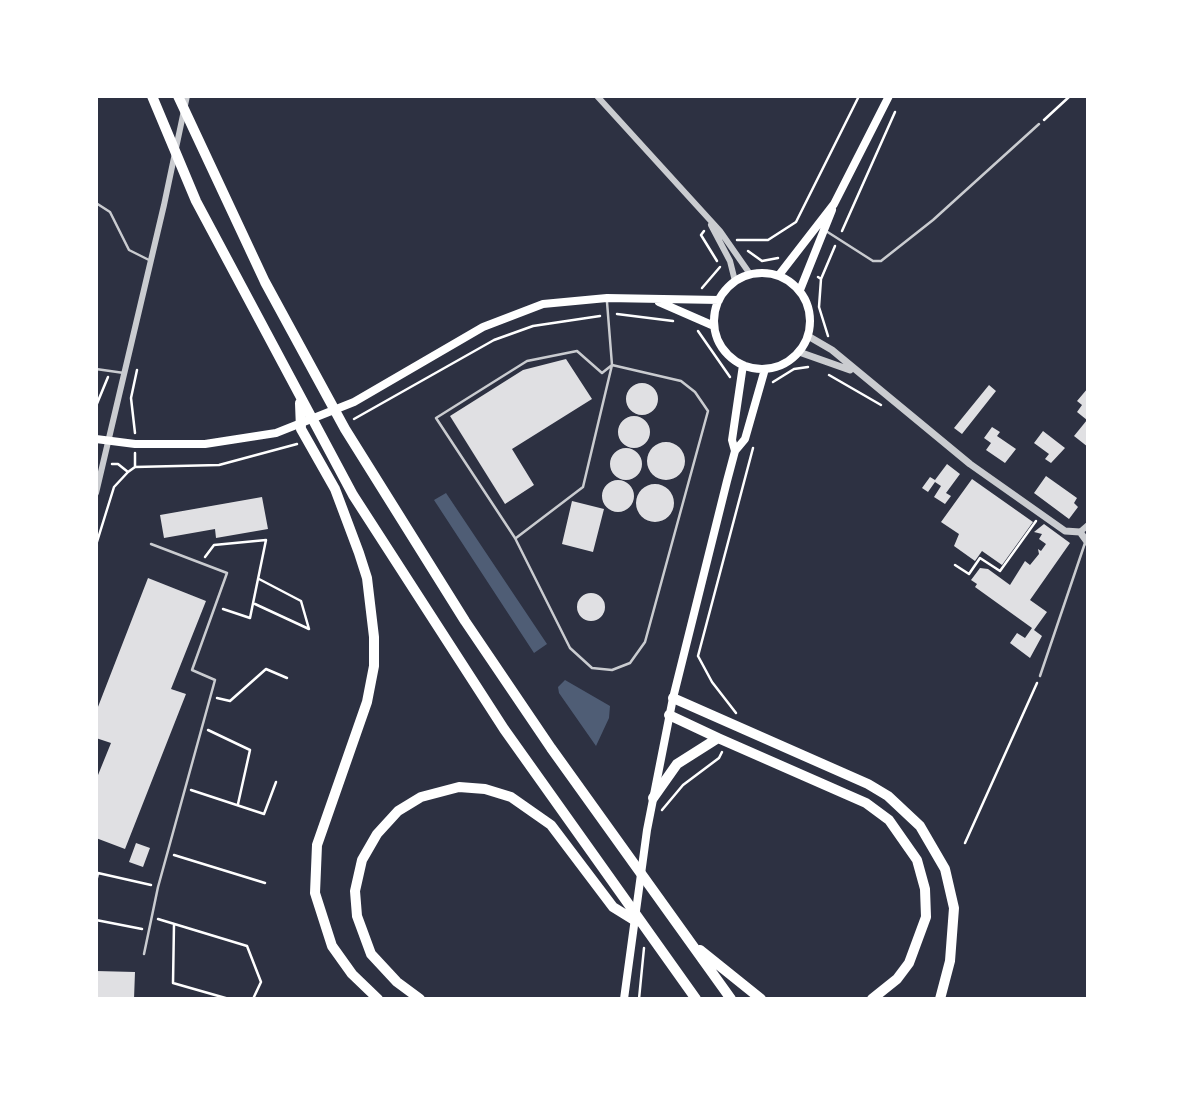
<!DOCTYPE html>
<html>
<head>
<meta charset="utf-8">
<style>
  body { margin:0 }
  #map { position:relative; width:1184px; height:1095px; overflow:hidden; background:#2d3142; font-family:Jost,sans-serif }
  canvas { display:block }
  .frame { position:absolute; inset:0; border:98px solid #fff; pointer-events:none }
</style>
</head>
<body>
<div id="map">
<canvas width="1184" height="1095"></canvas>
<div class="frame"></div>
</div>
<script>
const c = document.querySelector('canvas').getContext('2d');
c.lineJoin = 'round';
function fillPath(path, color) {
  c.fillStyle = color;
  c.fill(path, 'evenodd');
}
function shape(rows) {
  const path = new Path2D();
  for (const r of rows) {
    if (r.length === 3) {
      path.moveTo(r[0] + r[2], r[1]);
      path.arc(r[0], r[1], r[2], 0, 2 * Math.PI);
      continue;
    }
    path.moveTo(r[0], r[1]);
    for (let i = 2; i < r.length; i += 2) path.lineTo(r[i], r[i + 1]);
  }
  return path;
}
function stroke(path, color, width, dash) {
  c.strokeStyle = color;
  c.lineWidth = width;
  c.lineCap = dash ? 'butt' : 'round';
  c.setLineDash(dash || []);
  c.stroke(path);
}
fillPath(shape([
  [446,493,547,644,534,653,434,500],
  [565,680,610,706,609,718,596,746,559,693,558,687]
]), '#4f5d75');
fillPath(shape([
  [566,359,592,399,512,449,534,485,505,504,450,416,523,370],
  [642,399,16],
  [989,385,996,391,962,434,954,428],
  [1088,388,1087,409,1088,447,1074,436,1087,420,1077,412,1082,405,1077,401],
  [634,432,16],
  [992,427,1000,432,997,436,1016,449,1005,463,986,450,991,443,984,438],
  [1043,431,1065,448,1051,463,1045,459,1049,454,1034,443],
  [666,461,19],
  [626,464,16],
  [947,464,960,474,946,493,951,496,945,504,934,497,941,486,935,482,928,492,922,488,930,477,935,480],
  [1046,476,1077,498,1074,503,1078,507,1069,519,1034,493],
  [972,479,1033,522,1002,565,982,551,975,561,954,546,959,534,941,522],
  [618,496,16],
  [655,503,19],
  [262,497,268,529,216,538,215,529,164,538,160,515],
  [572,501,604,509,593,552,562,544],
  [1044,524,1070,543,1030,600,1047,612,1034,630,1042,636,1030,658,1010,643,1017,633,1025,638,1032,628,975,587,977,584,971,580,980,568,988,569,1010,585,1025,561,1030,565,1039,554,1038,549,1041,551,1046,544,1039,539,1042,534,1034,532],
  [148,578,206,601,171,689,186,694,125,849,96,838,96,780,111,743,96,738,96,712],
  [591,607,14],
  [136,843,150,848,143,867,129,862],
  [96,971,135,972,134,999,96,999]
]), '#e0e0e3');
stroke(shape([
  [1044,120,1070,96],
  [704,231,701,235,717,261],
  [842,231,895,112],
  [737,240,768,240,796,222,859,96],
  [748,251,762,261,778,258],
  [818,277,821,279,819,307,828,336],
  [821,279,835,246],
  [702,288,720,267],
  [617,314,673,321],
  [698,331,730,377],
  [829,375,881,405],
  [773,382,794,369,808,367],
  [96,406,108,377],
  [354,419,494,340,533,326,600,316],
  [135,433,131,398,137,370],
  [135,453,135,467],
  [112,464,118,464,128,472,135,467,219,465,297,444],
  [96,545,114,487,128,472],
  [205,557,214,545,266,540,250,618,223,609],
  [955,565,969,574,980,558,1000,571,1036,521],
  [255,604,309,629,301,601,259,579],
  [217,698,230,701,266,669,287,678],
  [736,713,712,682,698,656,753,448],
  [208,730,250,750,238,804],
  [191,790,264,814,276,782],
  [662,810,683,785,719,758,722,752],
  [965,843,1037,683],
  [174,855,265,883],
  [96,882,98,873,151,885],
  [158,919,247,946,261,982,253,999],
  [96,920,142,929],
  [174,924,173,983,229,999],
  [639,999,644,948]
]), '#fff', 2.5);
stroke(shape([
  [96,203,110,212,129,250,149,260],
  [826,231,873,261,881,261,933,220,1039,124],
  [577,351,602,373,612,365,681,381,695,392,708,411,645,642,630,663,612,670,592,668,570,648,515,538,436,418,527,361,577,351],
  [96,369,124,373],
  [516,538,583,487,612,365,607,302],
  [1040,676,1085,543],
  [144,954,158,887,215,680,192,670,227,573,151,544]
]), '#caccd0', 2.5);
stroke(shape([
  [597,96,720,231,750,274],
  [711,225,730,261,735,281],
  [96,493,164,205,187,96],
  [1080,532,1088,525]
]), '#caccd0', 6);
stroke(shape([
  [808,336,832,350,970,464,1065,531,1080,532,1088,543],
  [799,352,850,370]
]), '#caccd0', 7);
stroke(shape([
  [762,321,48],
  [779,275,834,204,889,96],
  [800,290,832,210],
  [659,302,714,326],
  [96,439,135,444,205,444,276,433,354,402,483,327,543,304,607,298,719,300],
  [735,451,732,440,743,365],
  [624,999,647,830,673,698,727,481,735,451,745,439,765,369]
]), '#fff', 8);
stroke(shape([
  [152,96,196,201,353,495,504,729,696,999],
  [178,96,265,282,345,429,465,621,551,748,731,999],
  [300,403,301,429,335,489,359,553,367,578,374,637,374,666,367,702,317,845,315,893,332,946,352,974,378,999],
  [673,698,868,784,888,796,920,826,945,869,954,908,950,961,940,999],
  [669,715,718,738],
  [653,798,677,764,718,738,866,803,889,820,917,860,925,889,926,917,909,963,897,979,872,999],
  [700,950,761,999],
  [420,999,397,982,371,954,357,916,355,891,362,860,377,834,398,811,421,797,459,787,485,789,511,797,551,825,613,907,634,920]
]), '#fff', 10);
</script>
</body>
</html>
